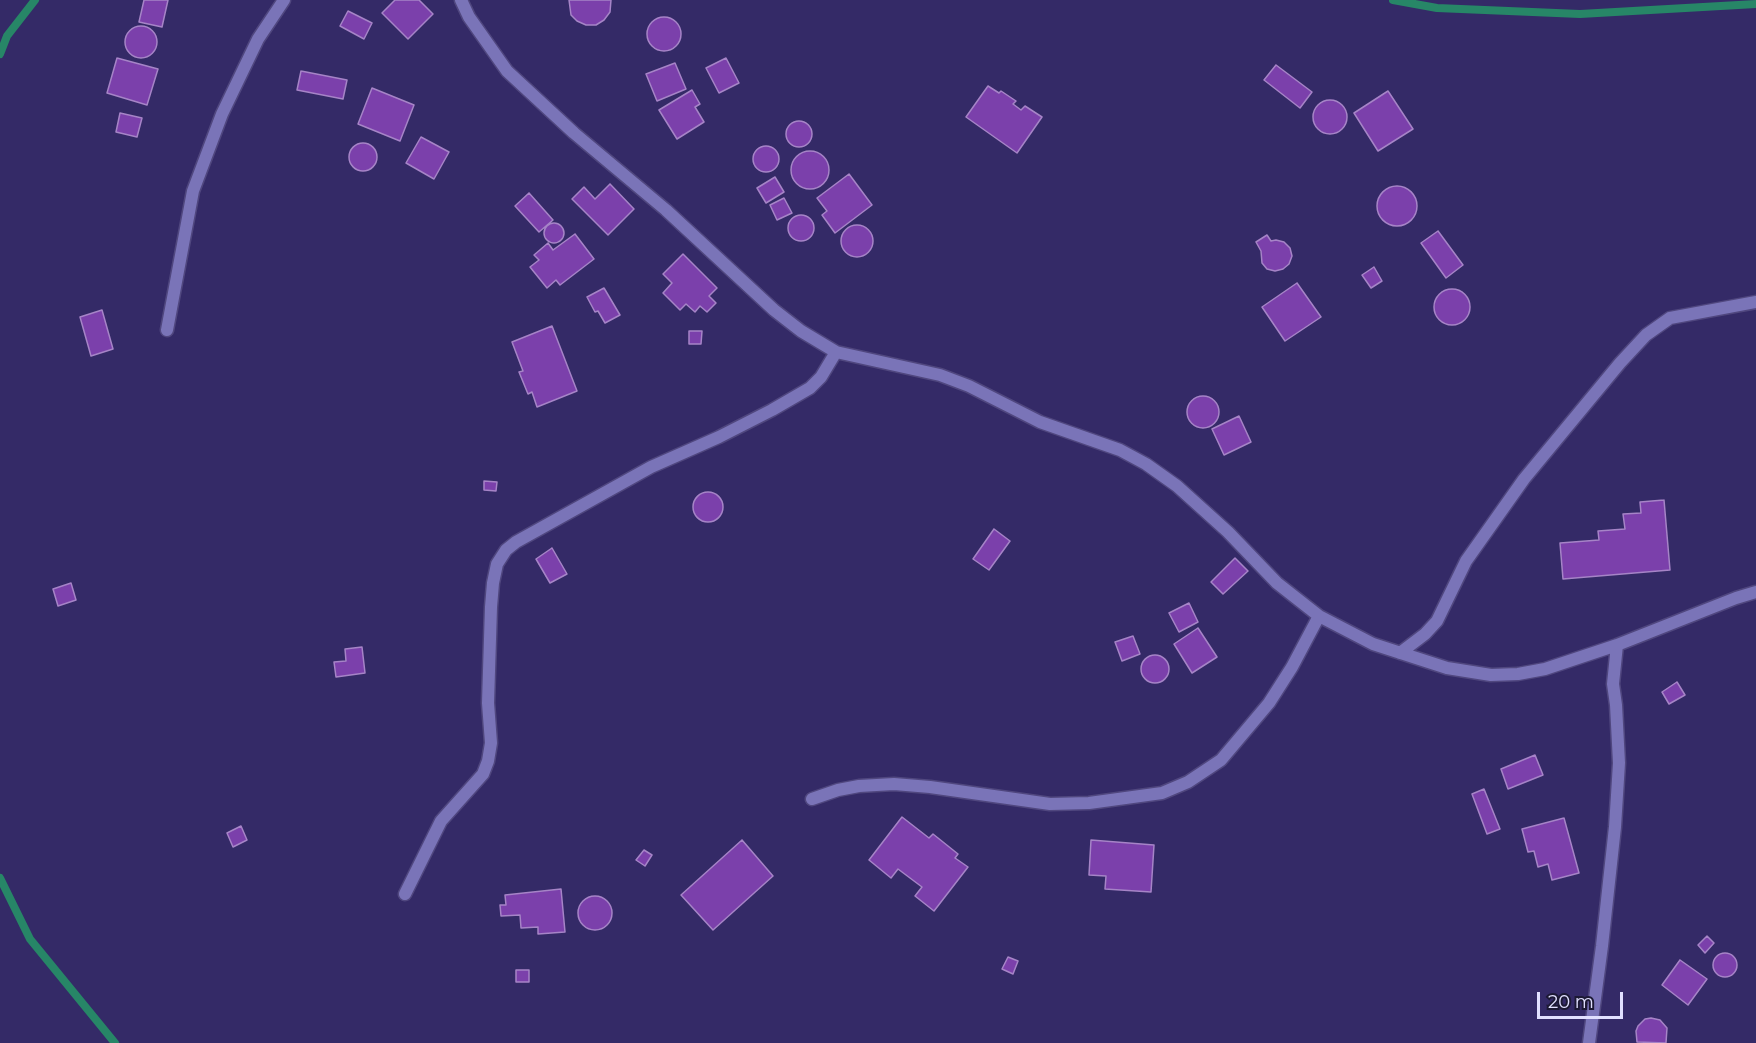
<!DOCTYPE html>
<html>
<head>
<meta charset="utf-8">
<style>
  body { margin:0 }
  #map { position:relative; width:1756px; height:1043px; overflow:hidden; background:#342a67; font-family:Montserrat,sans-serif }
  canvas { display:block }
  .scale { position:absolute; left:1537px; top:992px; width:86px; height:27px; box-sizing:border-box; border:3px solid #e1e0ff; border-top:0; padding-left:8px; font-size:18px; line-height:21px; white-space:nowrap; color:#e1e0ff; -webkit-text-stroke:4px #1c1934; paint-order:stroke }
</style>
</head>
<body>
<div id="map">
<canvas width="1756" height="1043"></canvas>
<div class="scale">20 m</div>
</div>
<script>
const c = document.querySelector('canvas').getContext('2d');
c.lineJoin = 'round';
function shape(rows) {
  const path = new Path2D();
  for (const r of rows) {
    if (r.length === 3) {
      path.moveTo(r[0] + r[2], r[1]);
      path.arc(r[0], r[1], r[2], 0, 2 * Math.PI);
      continue;
    }
    path.moveTo(r[0], r[1]);
    for (let i = 2; i < r.length; i += 2) path.lineTo(r[i], r[i + 1]);
  }
  return path;
}
function stroke(path, color, width, dash) {
  c.strokeStyle = color;
  c.lineWidth = width;
  c.lineCap = dash ? 'butt' : 'round';
  c.setLineDash(dash || []);
  c.stroke(path);
}
function fillPath(path, color) {
  c.fillStyle = color;
  c.fill(path, 'evenodd');
}
stroke(shape([
  [1393,0,1437,8,1580,14,1756,4],
  [0,54,7,36,35,0],
  [0,878,30,939,115,1043]
]), '#278667', 8);
const building = shape([
  [144,0,168,0,162,27,139,22,144,0],
  [395,0,419,0,433,14,408,39,382,13,395,0],
  [569,0,611,0,610,12,604,20,596,25,586,25,577,21,571,15,569,0],
  [348,11,372,23,364,39,340,26,348,11],
  [664,34,17],
  [141,42,16],
  [117,58,158,69,147,105,107,93,117,58],
  [726,58,739,83,719,93,706,68,726,58],
  [675,63,686,89,657,101,646,74,675,63],
  [1276,65,1312,92,1300,108,1264,80,1276,65],
  [301,71,347,80,343,99,297,90,301,71],
  [988,86,999,93,1001,91,1016,101,1013,104,1021,110,1025,106,1042,117,1017,153,966,117,988,86],
  [372,88,414,105,400,141,358,124,372,88],
  [692,90,700,104,695,107,704,122,677,139,659,110,692,90],
  [1388,91,1413,129,1378,151,1354,113,1388,91],
  [1330,117,17],
  [120,113,142,118,137,137,116,132,120,113],
  [799,134,13],
  [421,137,449,152,434,179,406,163,421,137],
  [363,157,14],
  [766,159,13],
  [810,170,19],
  [849,174,872,205,835,233,822,215,827,211,817,198,849,174],
  [775,177,784,192,766,203,757,188,775,177],
  [610,184,634,209,608,235,572,199,584,187,595,199,610,184],
  [1397,206,20],
  [529,193,553,220,539,232,515,206,529,193],
  [784,198,792,213,777,220,770,205,784,198],
  [801,228,13],
  [554,233,10],
  [857,241,16],
  [1438,231,1463,265,1446,278,1421,243,1438,231],
  [575,234,594,259,560,285,556,280,547,288,530,267,539,260,534,255,548,243,553,250,575,234],
  [1267,235,1271,241,1276,240,1284,242,1290,248,1292,256,1289,264,1283,269,1275,271,1267,269,1262,263,1261,251,1256,242,1267,235],
  [683,254,717,288,709,296,716,303,707,312,700,306,695,312,686,304,680,310,663,293,672,283,663,274,683,254],
  [1374,267,1382,281,1371,288,1362,275,1374,267],
  [1297,283,1321,317,1285,341,1262,307,1297,283],
  [604,288,620,315,605,323,598,311,595,312,587,297,604,288],
  [1452,307,18],
  [102,310,113,349,91,356,80,317,102,310],
  [552,326,577,391,537,407,532,392,528,394,519,372,523,371,512,342,552,326],
  [689,331,702,331,701,344,689,344,689,331],
  [1203,412,16],
  [1239,416,1251,442,1224,455,1212,429,1239,416],
  [484,481,497,482,496,491,484,490,484,481],
  [708,507,15],
  [1664,500,1670,570,1563,579,1560,543,1599,540,1598,531,1625,529,1623,514,1641,513,1640,502,1664,500],
  [994,529,1010,541,989,570,973,559,994,529],
  [552,548,567,574,550,583,536,559,552,548],
  [1235,558,1248,571,1223,594,1211,582,1235,558],
  [71,583,76,600,58,606,53,589,71,583],
  [1189,603,1198,622,1179,632,1169,613,1189,603],
  [1198,628,1217,657,1192,673,1174,644,1198,628],
  [1133,636,1140,654,1122,661,1115,642,1133,636],
  [362,647,365,673,336,677,334,662,346,661,345,649,362,647],
  [1155,669,14],
  [1677,682,1685,695,1669,704,1662,692,1677,682],
  [1535,755,1543,775,1508,789,1501,769,1535,755],
  [1484,789,1500,829,1487,834,1472,794,1484,789],
  [902,817,929,838,933,834,958,854,955,858,968,867,934,911,915,896,922,887,898,869,891,878,869,860,902,817],
  [1564,818,1579,873,1552,880,1548,864,1538,867,1534,851,1528,852,1522,829,1564,818],
  [241,826,247,840,233,847,227,833,241,826],
  [742,840,773,876,713,930,681,895,742,840],
  [1091,840,1154,845,1151,892,1105,889,1106,876,1089,875,1091,840],
  [644,850,652,855,645,866,636,860,644,850],
  [561,889,565,932,538,934,538,927,521,928,520,915,501,916,500,905,506,905,505,895,561,889],
  [595,913,17],
  [1707,936,1714,943,1705,953,1698,945,1707,936],
  [1725,965,12],
  [1008,957,1018,961,1013,974,1002,969,1008,957],
  [1680,960,1707,979,1688,1005,1662,985,1680,960],
  [516,970,529,970,529,982,516,982,516,970],
  [1651,1018,1660,1020,1667,1028,1666,1043,1637,1042,1636,1031,1638,1026,1645,1019,1651,1018]
]);
fillPath(building, '#7b40ab');
stroke(building, '#a684c7', 1.5);
const service = shape([
  [167,330,193,191,222,114,258,39,284,0]
]);
const minor = shape([
  [461,0,469,17,507,71,574,133,666,210,774,310,801,331,836,352,940,375,969,386,1040,422,1120,450,1146,464,1177,486,1228,532,1277,583,1319,616,1373,644,1447,668,1491,675,1518,674,1545,669,1617,645,1613,684,1616,705,1619,763,1615,827,1602,946,1589,1043],
  [1617,645,1736,598,1756,592],
  [1400,653,1425,634,1437,621,1466,561,1524,479,1620,363,1646,335,1670,318,1756,302],
  [812,799,838,790,859,786,894,784,930,787,1050,804,1089,803,1162,793,1188,782,1221,760,1269,703,1292,667,1319,616],
  [405,894,441,821,483,774,488,761,491,743,488,703,491,607,493,583,497,564,506,550,516,542,651,467,719,437,772,410,810,388,821,377,836,352]
]);
stroke(service, '#50477f', 15);
stroke(minor, '#50477f', 15);
stroke(service, '#7a74b8', 12);
stroke(minor, '#7a74b8', 12);
</script>
</body>
</html>
